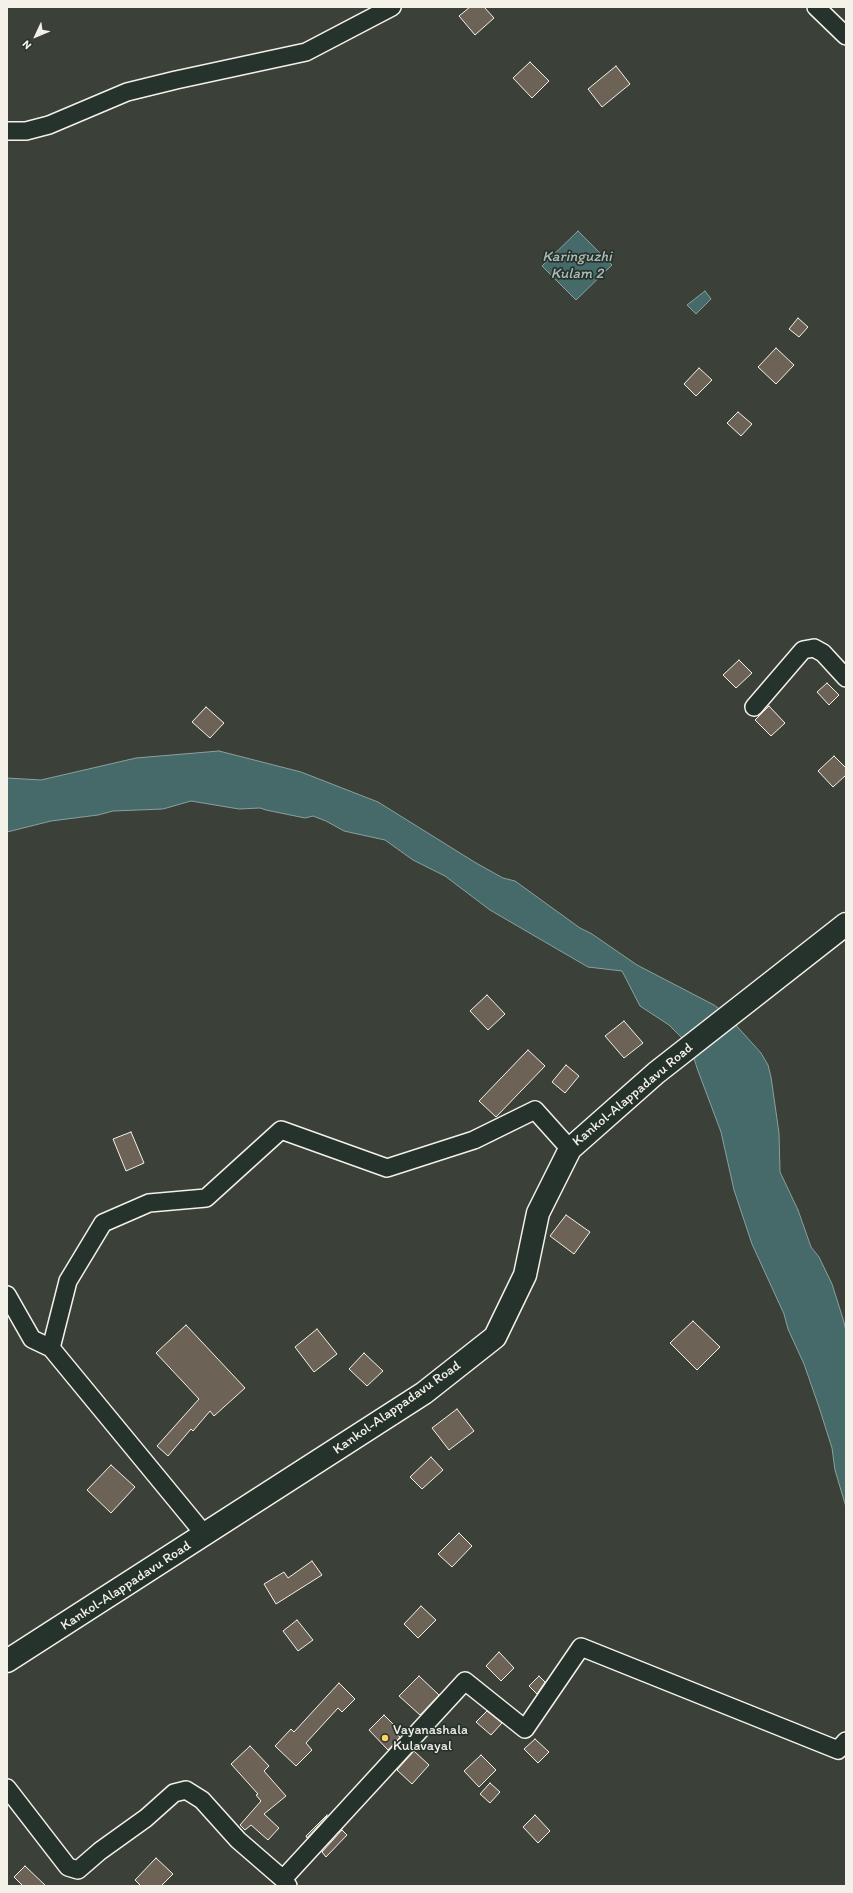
<!DOCTYPE html>
<html>
<head>
<meta charset="utf-8">
<style>
  body { margin:0 }
  #map { position:relative; width:853px; height:1893px; overflow:hidden; background:#3b4139; font-family:Itim,sans-serif }
  canvas { display:block }
  .frame { position:absolute; inset:0; border:8px solid #f4f1e8; pointer-events:none }
  .north { position:absolute; left:16px; top:16px; width:40px; height:40px; -webkit-text-stroke:3px #26332d; paint-order:stroke; rotate:226deg; font-size:11px; font-weight:700; line-height:16px; text-align:center; color:#f4f1e8 }
  .north::after { content:''; display:block; margin:auto; width:14px; height:18px; background:#f4f1e8; clip-path:polygon(50% 0,100% 100%,50% 72%,0 100%) }
</style>
</head>
<body>
<div id="map">
<canvas width="853" height="1893"></canvas>
<div class="frame"></div>
<div class="north">N</div>
</div>
<script>
const c = document.querySelector('canvas').getContext('2d');
c.lineJoin = 'round';
function fillPath(path, color) {
  c.fillStyle = color;
  c.fill(path, 'evenodd');
}
function shape(rows) {
  const path = new Path2D();
  for (const r of rows) {
    path.moveTo(r[0], r[1]);
    for (let i = 2; i < r.length; i += 2) path.lineTo(r[i], r[i + 1]);
  }
  return path;
}
function stroke(path, color, width, dash) {
  c.strokeStyle = color;
  c.lineWidth = width;
  c.lineCap = dash ? 'butt' : 'round';
  c.setLineDash(dash || []);
  c.stroke(path);
}
function write(font, color, halo, rows, align = 'center') {
  c.font = font + ' Itim,sans-serif';
  c.lineWidth = 3.5;
  c.setLineDash([]);
  c.textBaseline = 'middle';
  c.strokeStyle = halo;
  c.fillStyle = color;
  for (const [text, x, y, turn = 0] of rows) {
    c.save();
    c.translate(x, y);
    c.rotate((+turn || 0) * Math.PI / 180);
    c.textAlign = isNaN(turn) ? turn : align;
    if (halo) c.strokeText(text, 0, 0);
    c.fillText(text, 0, 0);
    c.restore();
  }
}
const water = shape([
  [578,231,612,265,576,300,542,266,578,231],
  [705,291,711,299,696,314,687,305,705,291],
  [219,751,301,772,378,802,476,863,503,878,515,881,580,928,592,934,637,965,714,1005,725,1013,761,1053,768,1065,771,1077,779,1133,780,1172,798,1210,811,1247,819,1257,832,1284,844,1322,846,1332,846,1507,835,1470,832,1448,819,1407,804,1364,788,1329,784,1314,752,1244,734,1190,721,1132,697,1068,693,1055,681,1037,669,1025,640,1006,622,971,588,967,490,910,445,876,413,860,385,840,344,831,326,821,313,816,305,818,266,810,260,808,239,809,191,801,163,809,113,811,98,815,51,821,7,832,7,778,41,780,136,758,219,751]
]);
fillPath(water, '#456a69');
stroke(water, '#8ba09c', 1);
const building = shape([
  [470,7,484,7,494,18,475,35,459,16,470,7],
  [530,62,549,81,532,98,513,78,530,62],
  [616,66,630,84,602,107,588,89,616,66],
  [798,318,808,327,799,337,789,329,798,318],
  [776,348,794,365,776,384,758,367,776,348],
  [699,368,712,380,696,396,684,384,699,368],
  [738,412,752,424,741,436,727,423,738,412],
  [739,660,752,673,736,688,723,675,739,660],
  [827,683,839,695,829,705,817,692,827,683],
  [769,706,785,723,771,736,755,720,769,706],
  [206,707,224,723,210,738,192,722,206,707],
  [834,756,846,768,846,775,833,787,818,771,834,756],
  [487,995,505,1014,488,1030,470,1011,487,995],
  [624,1021,643,1043,624,1058,605,1036,624,1021],
  [528,1050,545,1066,496,1117,479,1101,528,1050],
  [566,1065,579,1076,565,1093,552,1082,566,1065],
  [131,1132,144,1163,126,1171,113,1139,131,1132],
  [566,1215,590,1232,574,1254,550,1236,566,1215],
  [693,1321,720,1347,697,1370,670,1343,693,1321],
  [186,1325,245,1388,214,1416,210,1411,193,1431,191,1429,168,1456,157,1446,199,1399,156,1353,186,1325],
  [317,1329,337,1354,314,1372,295,1347,317,1329],
  [364,1353,383,1371,367,1386,349,1369,364,1353],
  [457,1409,474,1431,449,1450,432,1428,457,1409],
  [431,1457,443,1470,422,1489,410,1477,431,1457],
  [111,1465,135,1487,111,1513,87,1490,111,1465],
  [459,1533,472,1546,452,1567,438,1554,459,1533],
  [312,1561,322,1575,276,1604,264,1584,284,1572,288,1578,312,1561],
  [421,1606,436,1620,418,1638,404,1624,421,1606],
  [297,1620,313,1640,298,1651,283,1631,297,1620],
  [499,1652,514,1668,501,1681,486,1666,499,1652],
  [419,1676,439,1695,420,1715,399,1696,419,1676],
  [539,1676,545,1682,537,1694,529,1686,539,1676],
  [339,1683,355,1699,342,1712,338,1708,306,1743,312,1750,296,1766,275,1746,291,1729,294,1732,339,1683],
  [487,1711,502,1723,491,1735,476,1722,487,1711],
  [384,1715,399,1730,396,1734,400,1737,388,1750,369,1730,384,1715],
  [535,1739,549,1752,538,1763,524,1749,535,1739],
  [250,1746,269,1766,264,1771,286,1796,264,1814,279,1828,268,1840,251,1825,245,1830,240,1825,261,1801,256,1795,258,1794,231,1764,250,1746],
  [414,1751,429,1765,412,1784,397,1770,414,1751],
  [481,1755,496,1770,479,1787,464,1771,481,1755],
  [490,1783,500,1792,490,1803,480,1794,490,1783],
  [327,1815,327,1816,307,1838,306,1836,327,1815],
  [535,1815,550,1831,538,1843,523,1827,535,1815],
  [342,1830,347,1835,326,1857,322,1852,342,1830],
  [156,1858,173,1874,161,1886,141,1886,135,1880,156,1858],
  [25,1866,46,1886,23,1886,14,1877,25,1866]
]);
fillPath(building, '#6d6256');
stroke(building, '#f4f1e8', 1);
const minor = shape([
  [816,7,846,36],
  [7,131,26,131,49,125,127,92,176,80,306,52,392,7],
  [754,707,803,650,814,648,823,653,846,678],
  [7,1295,32,1339,51,1348],
  [205,1535,51,1348,68,1281,103,1223,149,1203,206,1198,281,1130,387,1168,474,1140,535,1110,570,1149],
  [7,1788,68,1867,78,1870,100,1851,146,1818,174,1793,186,1790,202,1800,238,1840,283,1879,288,1886],
  [283,1879,465,1681,525,1729,581,1647,838,1750,846,1741]
]);
const major = shape([
  [7,1661,424,1393,495,1337,525,1275,538,1213,570,1149,656,1073,846,924]
]);
stroke(minor, '#f4f1e8', 20);
stroke(major, '#f4f1e8', 25);
stroke(minor, '#26332d', 17);
stroke(major, '#26332d', 22);
for (const [x, y, r, color] of [
  [385,1738,4,"#ffd166"]
]) {
  const dot = new Path2D();
  dot.arc(x, y, r, 0, 2 * Math.PI);
  c.fillStyle = color;
  c.fill(dot);
  stroke(dot, '#26332d', 1.5);
}
write('14px', '#f4f1e8', '#26332d', [
  ["Kankol-Alappadavu Road",633,1095,-40],
  ["Kankol-Alappadavu Road",397,1408,-35],
  ["Kankol-Alappadavu Road",126,1586,-33]
]);
write('14px', '#f4f1e8', '#26332d', [
  ["Vayanashala",393,1730],
  ["Kulavayal",393,1746]
], 'left');
write('italic 15px', '#aebbb5', '#26332d', [
  ["Karinguzhi",577,257],
  ["Kulam 2",577,274]
]);
</script>
</body>
</html>
